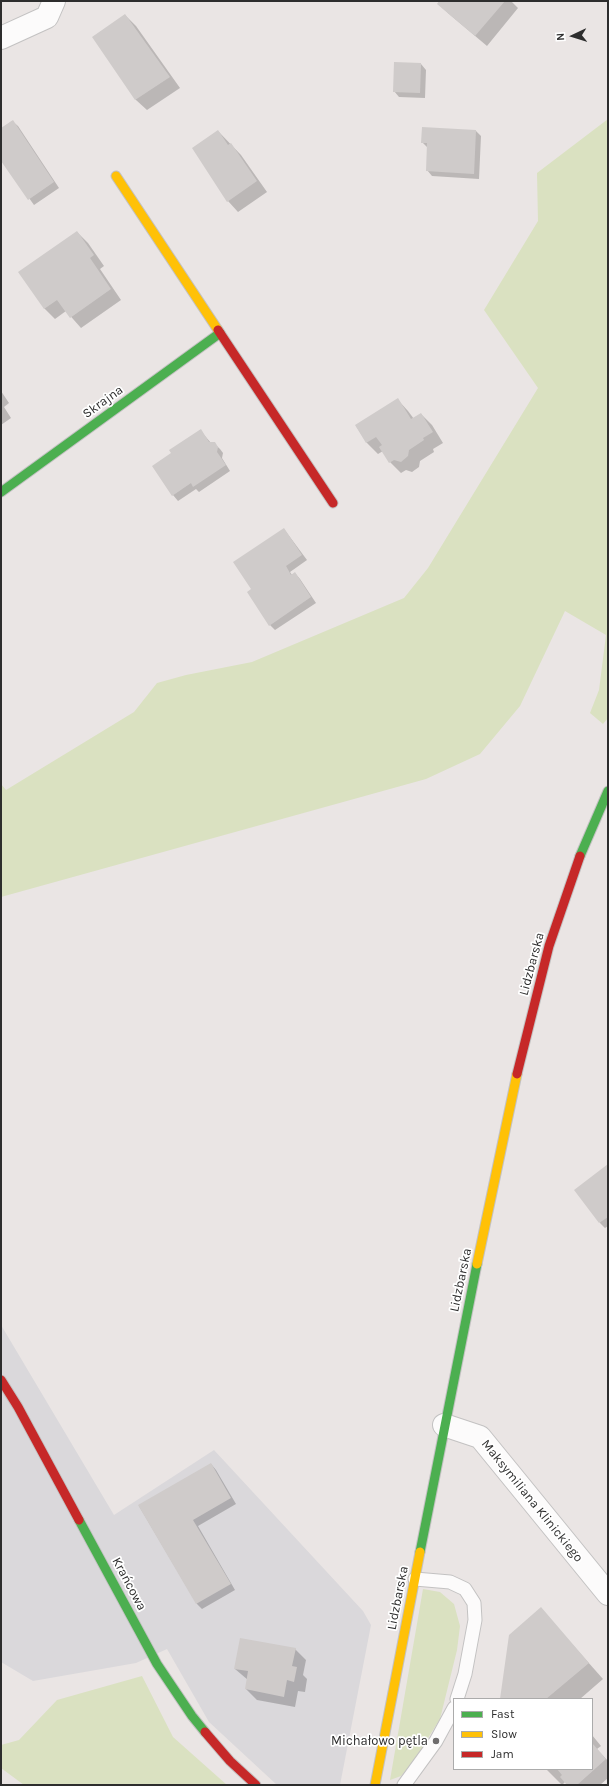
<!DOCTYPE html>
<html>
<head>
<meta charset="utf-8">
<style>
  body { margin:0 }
  #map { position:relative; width:609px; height:1786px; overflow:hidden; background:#eae5e4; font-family:Karla,sans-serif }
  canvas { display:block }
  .frame { position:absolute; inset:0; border:2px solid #2d2d2d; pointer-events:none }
  .legend { position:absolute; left:453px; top:1698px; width:140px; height:72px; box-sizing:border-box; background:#fff; border:1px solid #ababab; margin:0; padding:5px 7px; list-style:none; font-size:12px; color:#2d2d2d }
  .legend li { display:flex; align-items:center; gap:8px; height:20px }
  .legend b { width:20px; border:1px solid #ababab }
  .north { position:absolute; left:553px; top:16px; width:40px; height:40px; -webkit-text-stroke:3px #fff; paint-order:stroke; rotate:266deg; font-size:11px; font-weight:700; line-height:16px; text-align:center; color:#2d2d2d }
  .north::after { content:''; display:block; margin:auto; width:14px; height:18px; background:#2d2d2d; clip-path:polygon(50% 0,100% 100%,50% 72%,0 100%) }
</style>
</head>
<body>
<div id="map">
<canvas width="609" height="1786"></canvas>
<div class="frame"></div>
<ul class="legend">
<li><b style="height:5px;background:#4caf50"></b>Fast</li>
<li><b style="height:5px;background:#ffc107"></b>Slow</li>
<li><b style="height:5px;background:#c62828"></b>Jam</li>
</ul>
<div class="north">N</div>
</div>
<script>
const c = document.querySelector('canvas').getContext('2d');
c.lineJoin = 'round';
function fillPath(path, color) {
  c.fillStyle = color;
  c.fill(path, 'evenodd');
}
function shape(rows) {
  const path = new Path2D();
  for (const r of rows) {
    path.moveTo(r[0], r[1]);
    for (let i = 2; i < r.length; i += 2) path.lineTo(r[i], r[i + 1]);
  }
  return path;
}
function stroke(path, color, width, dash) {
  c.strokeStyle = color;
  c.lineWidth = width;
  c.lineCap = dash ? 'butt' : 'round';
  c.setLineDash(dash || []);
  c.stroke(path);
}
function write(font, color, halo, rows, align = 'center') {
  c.font = font + ' Karla,sans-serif';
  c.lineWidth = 3.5;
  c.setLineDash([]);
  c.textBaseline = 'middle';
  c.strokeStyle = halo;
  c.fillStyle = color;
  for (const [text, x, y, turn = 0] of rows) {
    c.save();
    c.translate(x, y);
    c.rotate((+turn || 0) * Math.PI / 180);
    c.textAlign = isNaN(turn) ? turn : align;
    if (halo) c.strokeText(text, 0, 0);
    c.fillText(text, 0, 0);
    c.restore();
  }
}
fillPath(shape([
  [1,1325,114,1515,214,1450,363,1611,371,1625,340,1785,277,1785,209,1722,167,1649,136,1663,33,1681,1,1662]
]), '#dad8db');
fillPath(shape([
  [608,119,608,718,603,724,590,713,599,690,606,635,565,611,520,706,480,754,426,779,1,897,1,784,6,790,134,712,157,683,186,675,252,662,404,598,428,568,538,388,484,310,538,221,537,173],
  [423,1589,440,1592,454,1604,460,1626,457,1650,440,1719,413,1762,401,1776,390,1780],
  [142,1676,173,1737,227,1785,24,1785,1,1768,1,1745,19,1740,57,1700]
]), '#dae1c1');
fillPath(shape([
  [440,1,511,1,518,8,487,46,449,14,438,4],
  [125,15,136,26,180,88,147,110,136,100,93,37],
  [421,64,426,70,425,98,399,97,394,91],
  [12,121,18,126,59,188,34,205,1,159,1,129],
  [218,131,241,155,267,192,238,212,228,201],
  [476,131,481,136,479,179,432,176,427,170,428,148,422,142],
  [77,232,88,243,104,266,100,269,121,300,81,328,66,311,55,319,44,308],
  [1,391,9,403,4,407,11,418,1,425],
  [398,400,408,411,414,419,421,414,432,425,443,443,433,449,434,452,420,461,419,467,412,472,406,470,401,473,390,462,383,451,378,454,367,443,356,426],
  [200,430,211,443,214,443,220,449,223,453,222,458,230,471,199,492,196,489,178,501,173,495,172,454],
  [284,529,307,560,290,572,292,575,295,573,300,579,316,603,275,630,270,625],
  [608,1166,608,1226,605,1228,600,1223],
  [211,1464,216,1470,236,1504,198,1526,235,1590,202,1609,197,1604,139,1506],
  [541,1609,603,1679,580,1699,501,1699],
  [295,1649,306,1660,303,1675,307,1679,305,1692,298,1691,295,1707,257,1700,246,1689,248,1680,235,1669],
  [592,1735,601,1746,597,1749,608,1761,608,1778,600,1785,569,1785,565,1782,562,1785,546,1769,592,1769]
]), '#0003');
fillPath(shape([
  [439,1,505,1,475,36,437,4],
  [125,14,170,77,135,100,92,37],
  [394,62,421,63,420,93,393,92],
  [13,120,54,182,28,200,1,161,1,128],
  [422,127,476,130,474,174,426,171,427,143,421,143],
  [218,130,228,145,231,143,257,181,227,202,192,148],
  [77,231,94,255,90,258,111,289,70,318,57,300,44,309,18,272],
  [398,398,411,419,421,413,433,432,423,438,424,440,409,450,408,456,401,462,394,460,389,463,379,447,382,445,376,437,366,443,355,425],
  [201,429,209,442,215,442,218,447,217,452,226,465,193,487,191,483,172,496,152,466,171,453,169,450],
  [284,528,302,555,286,566,291,575,295,572,311,597,269,626,247,592,251,589,233,562],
  [608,1164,608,1217,599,1223,574,1190],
  [211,1463,231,1498,193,1520,231,1584,196,1604,138,1505],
  [541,1607,589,1663,546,1699,500,1699,509,1635],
  [240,1638,296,1648,292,1666,297,1667,294,1682,287,1680,284,1697,245,1689,248,1671,234,1669],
  [592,1743,606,1759,577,1785,567,1785,560,1777,562,1775,557,1769,592,1769]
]), '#cfcbca');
const lane = shape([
  [415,1579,450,1582,465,1589,474,1603,475,1620,465,1674,457,1699],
  [404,1785,436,1741,454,1708]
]);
const street = shape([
  [1,38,47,17,54,1],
  [444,1425,480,1437,608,1594]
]);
const fast = shape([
  [1,492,220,333],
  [580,856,608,791],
  [79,1520,157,1664,192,1716,205,1732],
  [420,1552,477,1264]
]);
const slow = shape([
  [116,176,218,330],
  [477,1264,517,1074],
  [375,1785,420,1552]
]);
const jam = shape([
  [218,330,333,503],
  [517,1074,549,946,580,856],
  [1,1380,18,1407,79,1520],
  [205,1732,230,1761,256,1785]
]);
stroke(lane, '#c3c2c2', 15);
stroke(street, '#c3c2c2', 24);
stroke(fast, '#c3c2c2', 11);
stroke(slow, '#c3c2c2', 11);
stroke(jam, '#c3c2c2', 11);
stroke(lane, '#fcfbfb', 13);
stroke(street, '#fcfbfb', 22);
stroke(fast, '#4caf50', 9);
stroke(slow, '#ffc107', 9);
stroke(jam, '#c62828', 9);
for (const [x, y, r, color] of [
  [436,1741,4,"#6f6d6d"]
]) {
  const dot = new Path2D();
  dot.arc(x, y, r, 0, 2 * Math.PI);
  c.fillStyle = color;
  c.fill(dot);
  stroke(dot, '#fff', 1.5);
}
write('13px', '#2d2d2d', '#fff', [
  ["Skrajna",103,402,-36],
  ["Lidzbarska",532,964,-75],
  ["Lidzbarska",461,1280,-78],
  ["Maksymiliana Klinickiego",532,1501,51],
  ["Krańcowa",129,1584,62],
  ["Lidzbarska",398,1598,-79]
]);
write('13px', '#2d2d2d', '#fff', [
  ["Michałowo pętla",428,1741]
], 'right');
</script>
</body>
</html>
